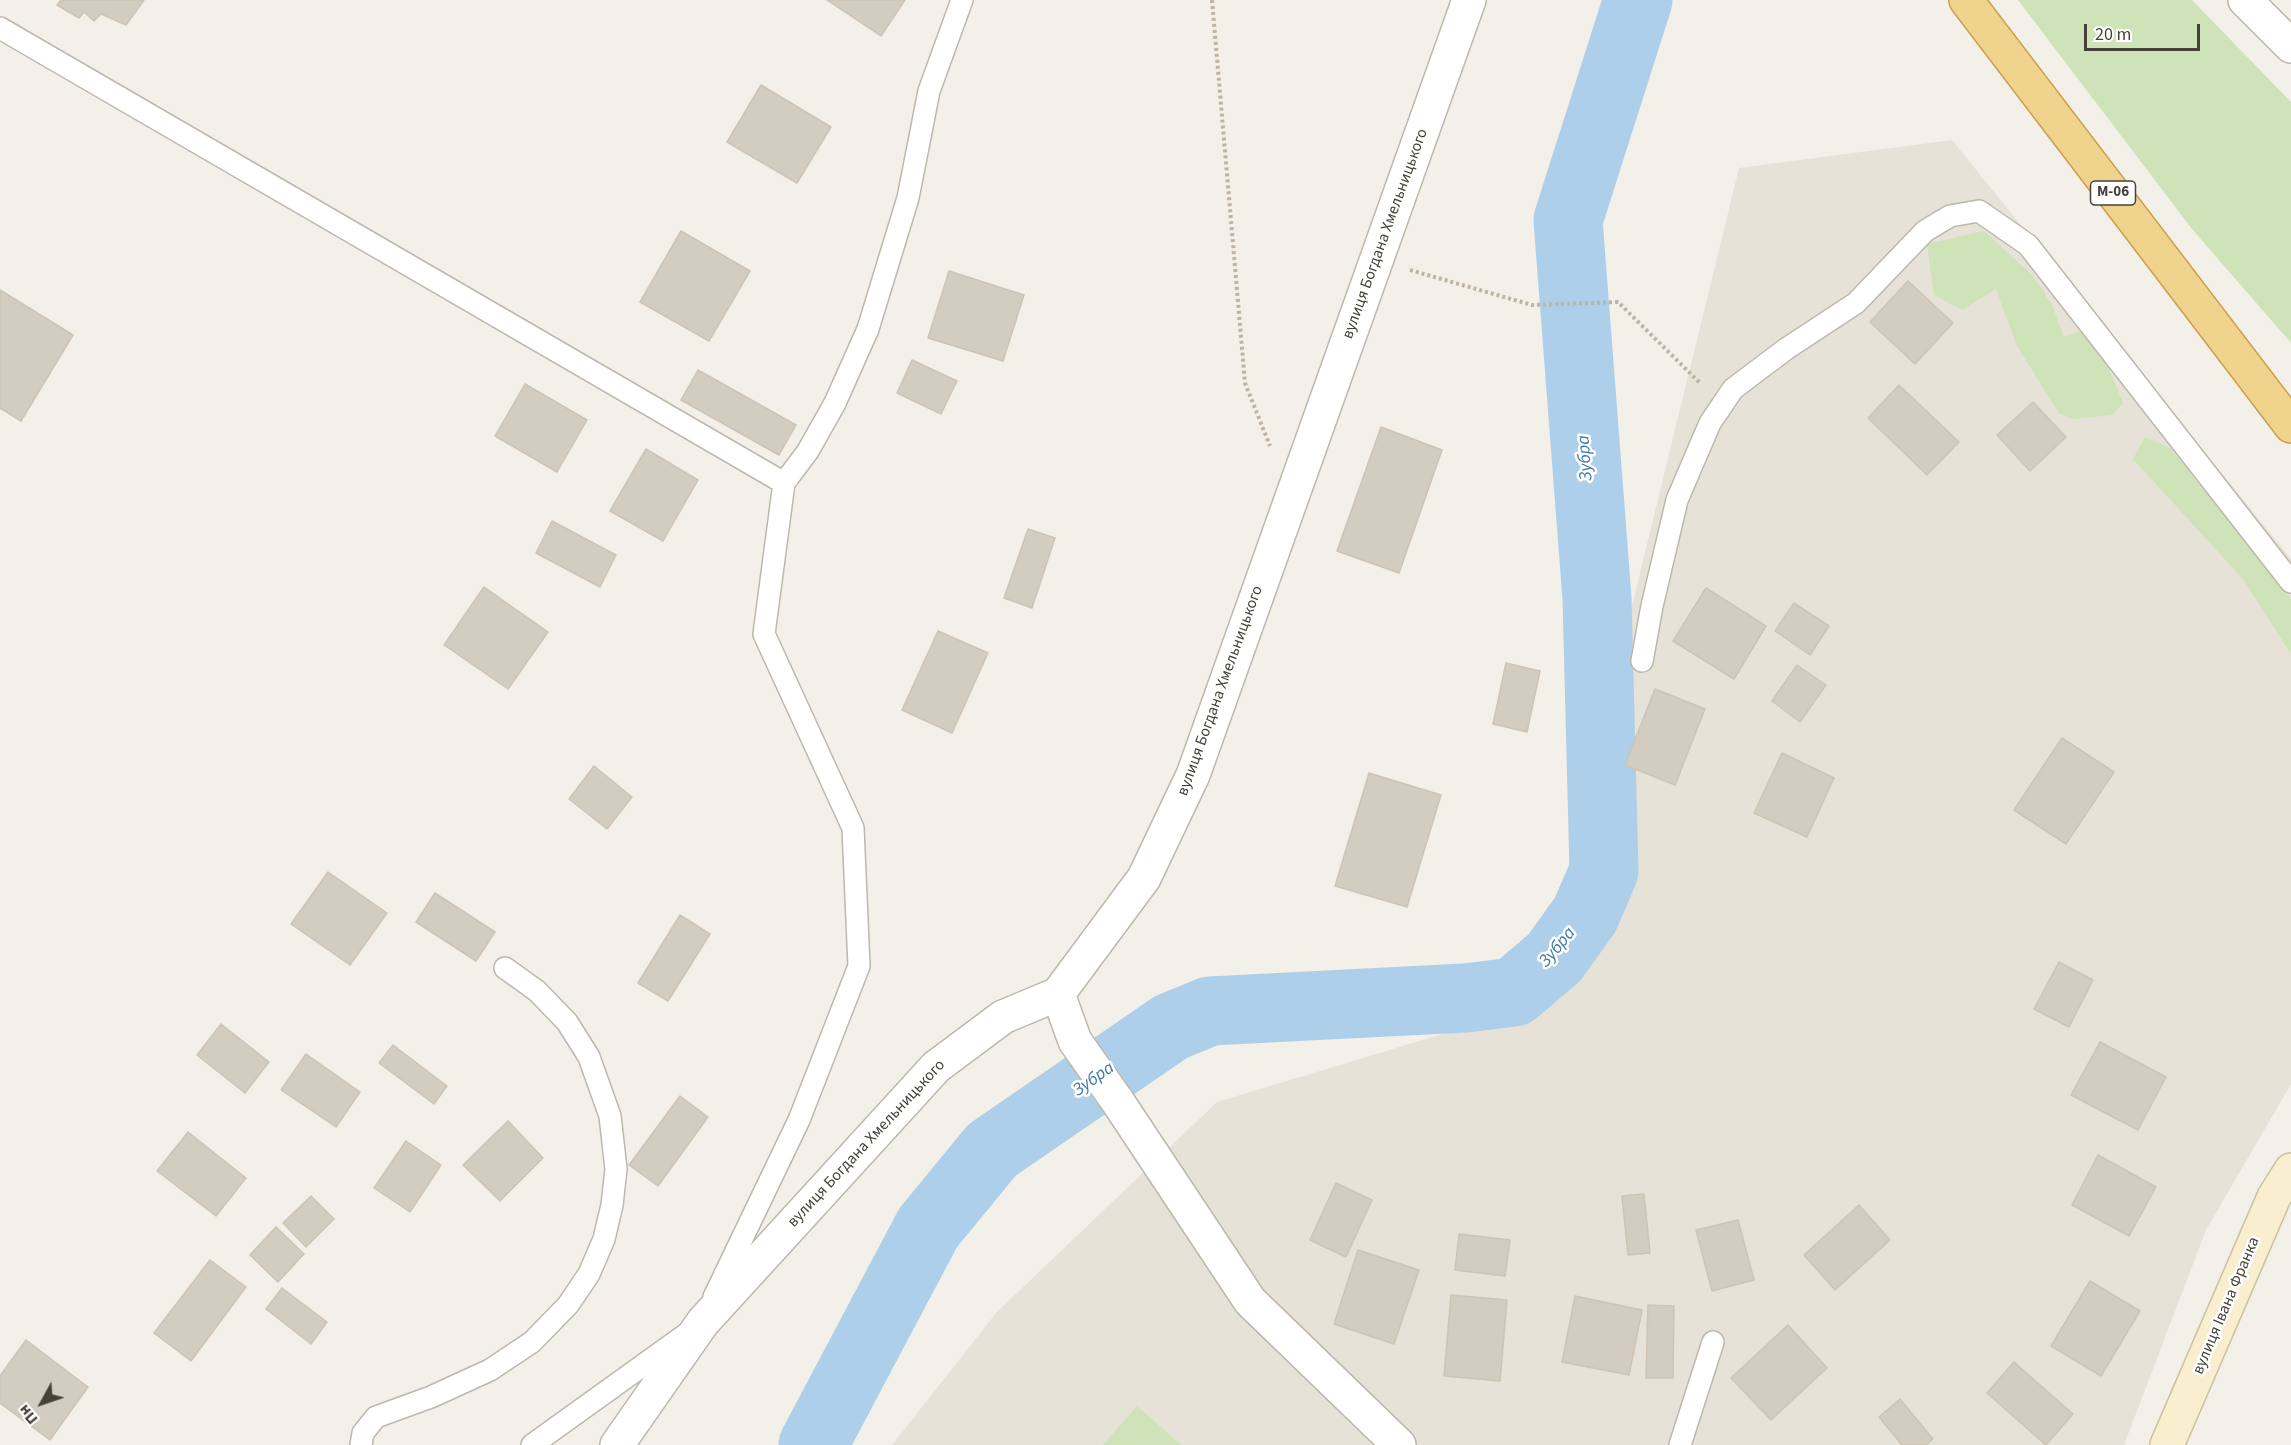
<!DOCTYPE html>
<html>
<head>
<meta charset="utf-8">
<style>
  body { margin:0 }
  #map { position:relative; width:2291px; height:1445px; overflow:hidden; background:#f3f0ea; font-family:"Source Sans 3",sans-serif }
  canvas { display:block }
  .north { position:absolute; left:12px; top:1373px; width:60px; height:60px; -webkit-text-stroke:4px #fff; paint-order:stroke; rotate:230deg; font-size:16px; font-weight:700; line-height:24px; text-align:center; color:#464139 }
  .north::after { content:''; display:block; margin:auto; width:21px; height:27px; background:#464139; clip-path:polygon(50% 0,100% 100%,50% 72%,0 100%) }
  .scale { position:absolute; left:2084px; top:24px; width:116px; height:27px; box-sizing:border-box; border:3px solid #464139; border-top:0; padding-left:8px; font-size:18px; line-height:21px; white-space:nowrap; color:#464139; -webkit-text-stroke:4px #fff; paint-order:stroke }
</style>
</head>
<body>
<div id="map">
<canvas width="2291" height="1445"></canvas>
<div class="north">Пн</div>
<div class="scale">20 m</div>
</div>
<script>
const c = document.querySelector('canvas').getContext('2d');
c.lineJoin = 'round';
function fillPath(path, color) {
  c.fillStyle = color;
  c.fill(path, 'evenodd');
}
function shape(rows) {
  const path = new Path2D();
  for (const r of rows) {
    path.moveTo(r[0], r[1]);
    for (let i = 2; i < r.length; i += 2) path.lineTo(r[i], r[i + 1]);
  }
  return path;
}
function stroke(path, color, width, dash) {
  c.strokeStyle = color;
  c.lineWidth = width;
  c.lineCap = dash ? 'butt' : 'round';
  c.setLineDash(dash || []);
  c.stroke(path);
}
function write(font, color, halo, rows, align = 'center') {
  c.font = font + ' "Source Sans 3",sans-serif';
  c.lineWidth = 5;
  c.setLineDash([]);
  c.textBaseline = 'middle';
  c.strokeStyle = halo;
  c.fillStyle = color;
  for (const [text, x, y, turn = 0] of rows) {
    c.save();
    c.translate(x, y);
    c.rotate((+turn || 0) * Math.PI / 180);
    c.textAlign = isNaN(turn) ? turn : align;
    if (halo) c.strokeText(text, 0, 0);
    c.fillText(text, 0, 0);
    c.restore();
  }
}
fillPath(shape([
  [1952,140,2291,559,2291,1084,2206,1230,2124,1445,892,1445,996,1313,1217,1102,1552,1001,1630,878,1619,780,1628,622,1739,168]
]), '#e6e2d8');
fillPath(shape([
  [2018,0,2192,0,2291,102,2291,343,2192,229],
  [1984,231,2033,276,2052,305,2064,337,2092,328,2123,403,2112,415,2073,419,2059,413,2017,346,1996,289,1962,310,1934,295,1927,244],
  [2145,437,2170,448,2291,599,2291,654,2243,579,2133,459],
  [1137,1406,1181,1445,1103,1445]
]), '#cee3b7');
stroke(shape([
  [813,1445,928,1228,992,1150,1171,1027,1210,1011,1465,998,1514,992,1554,958,1585,915,1604,871,1597,598,1568,220,1638,0]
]), '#adcfe9', 69);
const building = shape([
  [61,0,144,0,126,25,101,14,94,21,84,12,79,18,57,5,61,0],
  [827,0,905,0,881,36,827,0],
  [761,85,831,127,797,183,727,142,761,85],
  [681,231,750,271,709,341,640,302,681,231],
  [949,271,1024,295,1003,361,928,338,949,271],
  [1908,281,1953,323,1915,364,1870,322,1908,281],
  [0,290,73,335,21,421,0,408,0,290],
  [912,360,957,381,941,414,897,393,912,360],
  [698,370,796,425,779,455,681,400,698,370],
  [525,384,587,420,557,472,495,436,525,384],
  [1899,385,1959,442,1927,475,1868,418,1899,385],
  [2033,402,2066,437,2030,471,1997,435,2033,402],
  [1381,427,1442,450,1399,573,1337,551,1381,427],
  [646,449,698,480,663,541,610,511,646,449],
  [552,521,616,555,600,587,536,553,552,521],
  [1028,529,1055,538,1032,608,1004,598,1028,529],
  [484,587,548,632,508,689,444,645,484,587],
  [1706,588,1766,626,1734,679,1673,641,1706,588],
  [1794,603,1829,626,1810,655,1775,631,1794,603],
  [938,631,988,653,952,733,902,710,938,631],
  [1506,663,1540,671,1527,732,1493,724,1506,663],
  [1797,665,1826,685,1800,722,1772,701,1797,665],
  [1655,689,1705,709,1675,785,1625,765,1655,689],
  [2062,738,2114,772,2066,844,2014,810,2062,738],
  [1782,753,1834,778,1807,837,1754,813,1782,753],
  [594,766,632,797,607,829,569,799,594,766],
  [1369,773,1441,795,1407,907,1335,886,1369,773],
  [328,872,387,913,350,965,291,924,328,872],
  [435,893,495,932,476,961,416,922,435,893],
  [680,915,710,934,668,1001,638,983,680,915],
  [2059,962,2093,980,2069,1027,2034,1009,2059,962],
  [221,1024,269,1062,245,1093,197,1055,221,1024],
  [2100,1042,2166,1077,2138,1130,2071,1095,2100,1042],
  [393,1045,447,1086,434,1104,379,1063,393,1045],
  [306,1054,360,1092,336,1127,281,1090,306,1054],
  [680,1096,708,1117,658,1186,629,1165,680,1096],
  [508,1121,543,1158,500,1201,463,1165,508,1121],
  [188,1132,246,1178,216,1216,157,1171,188,1132],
  [406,1141,441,1165,410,1212,374,1188,406,1141],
  [2098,1155,2156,1187,2129,1236,2072,1205,2098,1155],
  [1336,1183,1372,1200,1346,1257,1310,1240,1336,1183],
  [1644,1194,1650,1253,1628,1255,1622,1196,1644,1194],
  [311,1196,334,1219,306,1247,283,1223,311,1196],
  [1859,1205,1890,1240,1835,1290,1804,1255,1859,1205],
  [1738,1220,1754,1280,1712,1291,1696,1230,1738,1220],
  [276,1227,304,1254,278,1282,250,1255,276,1227],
  [1459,1234,1510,1240,1505,1276,1455,1270,1459,1234],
  [1358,1250,1419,1270,1394,1344,1334,1324,1358,1250],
  [210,1260,246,1287,191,1361,154,1333,210,1260],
  [2090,1281,2140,1311,2101,1376,2051,1346,2090,1281],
  [282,1288,327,1322,311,1344,266,1309,282,1288],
  [1451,1295,1507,1300,1500,1381,1444,1376,1451,1295],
  [1575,1296,1642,1310,1629,1375,1562,1362,1575,1296],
  [1648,1305,1674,1306,1673,1378,1646,1378,1648,1305],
  [1788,1325,1827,1368,1771,1420,1731,1378,1788,1325],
  [26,1340,88,1387,50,1440,0,1403,0,1376,26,1340],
  [2014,1362,2073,1414,2046,1445,1987,1393,2014,1362],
  [1900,1399,1933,1439,1926,1445,1902,1445,1879,1417,1900,1399]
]);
fillPath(building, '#d3ccc0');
stroke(building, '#cdc4b4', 1.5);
const service = shape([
  [0,28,784,483,764,634,853,828,859,966,799,1120,714,1297],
  [784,483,808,451,835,403,868,329,908,198,929,91,962,0],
  [1642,661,1652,606,1677,500,1710,423,1733,389,1786,349,1856,303,1925,231,1950,216,1979,211,2028,245,2291,582],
  [361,1445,363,1433,376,1417,431,1397,490,1370,532,1342,568,1305,589,1274,604,1239,612,1205,616,1169,610,1116,589,1057,567,1022,537,991,505,968],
  [532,1445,685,1335],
  [1680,1445,1713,1342]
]);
const tertiary = shape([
  [2245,0,2291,46],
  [1058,994,1075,1041,1118,1102,1250,1301,1399,1445],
  [617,1445,703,1322,936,1067,1003,1017,1058,994,1144,878,1193,775,1469,0]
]);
const secondary = shape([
  [2167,1445,2274,1197,2291,1170]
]);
const trunk = shape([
  [1966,0,2291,426]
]);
stroke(service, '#bdb8ad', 24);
stroke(tertiary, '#bdb8ad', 36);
stroke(secondary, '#cdc29e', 36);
stroke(trunk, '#cd9f4a', 36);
stroke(shape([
  [1212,0,1245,383,1270,446],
  [1410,270,1532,305,1618,302,1700,383]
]), '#beb4a0', 4, [3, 3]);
stroke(service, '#fff', 21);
stroke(tertiary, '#fff', 33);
stroke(secondary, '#f9efce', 33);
stroke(trunk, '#f0d48e', 33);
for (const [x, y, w] of [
  [2113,193,45]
]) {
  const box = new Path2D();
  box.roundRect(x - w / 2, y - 12, w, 24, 4.5);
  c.fillStyle = '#fff';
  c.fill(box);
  stroke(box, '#464139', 1.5);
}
write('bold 15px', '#464139', null, [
  ["М-06",2113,193]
]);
write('16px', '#464139', '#fff', [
  ["вулиця Богдана Хмельницького",1386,234,-70],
  ["вулиця Богдана Хмельницького",1221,691,-70],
  ["вулиця Богдана Хмельницького",867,1144,-47],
  ["вулиця Івана Франка",2227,1306,-67]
]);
write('italic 18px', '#3d78a7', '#fff', [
  ["Зубра",1586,458,-94],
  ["Зубра",1558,948,-50],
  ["Зубра",1094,1080,-35]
]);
</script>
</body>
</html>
